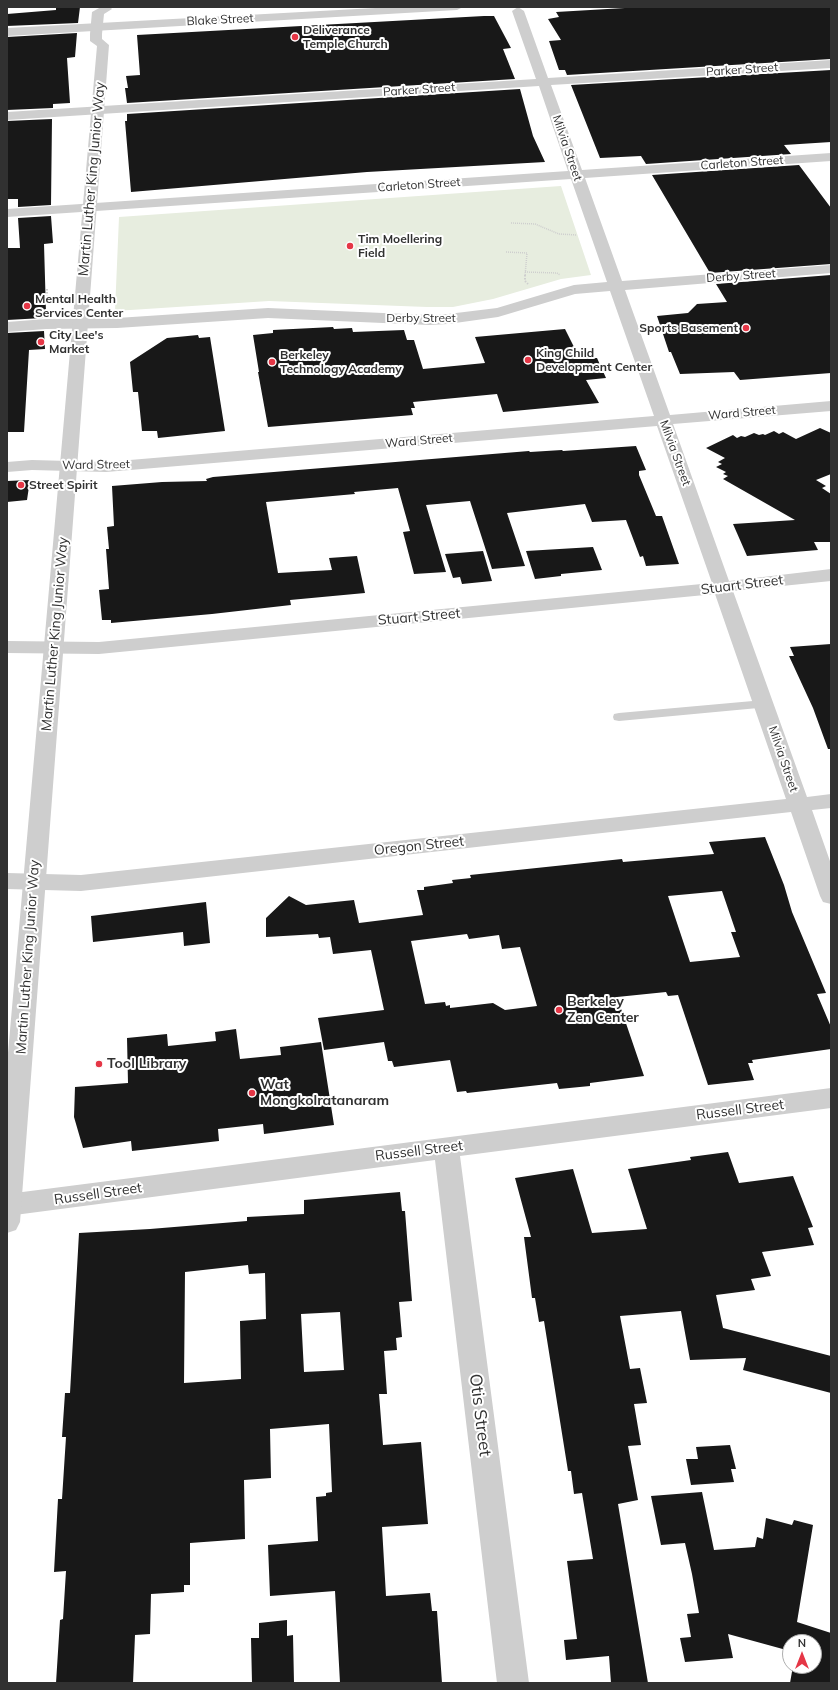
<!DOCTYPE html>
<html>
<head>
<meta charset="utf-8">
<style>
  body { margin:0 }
  #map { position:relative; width:838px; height:1690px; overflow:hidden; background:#fff; font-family:Mulish,sans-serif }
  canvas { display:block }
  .frame { position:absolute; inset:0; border:8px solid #313131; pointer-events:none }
  .north { position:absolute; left:782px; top:1634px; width:40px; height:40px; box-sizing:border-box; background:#fff; border:1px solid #adadad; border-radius:50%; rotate:0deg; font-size:11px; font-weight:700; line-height:16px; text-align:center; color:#313131 }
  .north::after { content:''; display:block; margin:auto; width:14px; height:18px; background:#e53646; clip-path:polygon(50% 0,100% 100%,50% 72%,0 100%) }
</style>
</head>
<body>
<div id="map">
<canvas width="838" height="1690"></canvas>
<div class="frame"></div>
<div class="north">N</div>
</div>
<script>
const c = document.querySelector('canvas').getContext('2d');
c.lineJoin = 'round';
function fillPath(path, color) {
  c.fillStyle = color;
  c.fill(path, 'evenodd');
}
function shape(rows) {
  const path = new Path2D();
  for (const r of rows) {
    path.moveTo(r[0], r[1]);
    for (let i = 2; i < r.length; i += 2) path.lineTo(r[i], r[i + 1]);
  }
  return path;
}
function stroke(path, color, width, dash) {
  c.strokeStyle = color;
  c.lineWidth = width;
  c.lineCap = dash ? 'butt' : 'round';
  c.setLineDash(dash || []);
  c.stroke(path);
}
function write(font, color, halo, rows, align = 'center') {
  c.font = font + ' Mulish,sans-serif';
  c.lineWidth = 4;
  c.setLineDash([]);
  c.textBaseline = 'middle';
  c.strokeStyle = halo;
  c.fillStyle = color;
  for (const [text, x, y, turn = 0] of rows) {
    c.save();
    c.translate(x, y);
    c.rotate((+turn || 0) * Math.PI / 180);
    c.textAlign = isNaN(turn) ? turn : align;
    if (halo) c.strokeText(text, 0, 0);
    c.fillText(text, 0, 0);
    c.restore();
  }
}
fillPath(shape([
  [561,186,591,275,561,279,493,299,453,307,427,307,269,301,115,311,119,217]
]), '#e7eddf');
fillPath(shape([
  [56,7,80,7,78,23,7,26,7,14,56,10],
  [642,7,831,7,831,59,567,75,565,70,559,70,549,41,561,40,548,19,559,17,556,12],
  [484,16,494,16,511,48,503,49,515,79,127,103,125,88,128,88,126,76,140,75,137,35],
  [77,33,75,57,67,58,70,103,53,104,53,108,7,110,7,37],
  [831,70,831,142,784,145,791,154,646,164,641,156,600,158,571,85],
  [520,89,533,136,545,162,367,172,131,192,125,121,127,121,127,114],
  [52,119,51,205,18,207,18,199,7,199,7,121],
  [799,165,831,208,831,264,710,273,652,175],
  [51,216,53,243,44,244,46,313,43,313,43,318,7,320,7,248,20,248,18,218],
  [831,275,831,373,740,380,734,372,680,374,671,352,669,352,657,316,688,313,697,304,727,302,716,284],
  [333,327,334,329,352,328,353,332,404,330,407,340,414,340,423,369,485,363,475,337,565,329,580,359,597,358,606,378,586,380,599,403,503,412,497,394,413,402,415,408,411,408,413,415,268,427,258,372,259,372,253,335,273,333,273,330],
  [44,331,45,349,29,350,24,432,7,432,7,333],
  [198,335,199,338,210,337,225,431,158,438,157,431,142,431,138,392,133,392,130,362,167,338],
  [820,428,831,433,831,474,816,480,826,486,822,488,831,494,831,542,814,542,818,550,747,556,733,524,795,520,723,479,728,476,723,474,726,472,716,467,722,464,718,462,725,458,706,448,733,435,737,438,741,436,745,437,754,433,759,435,763,434,765,435,774,431,779,434,783,432,796,439],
  [636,446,646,470,639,471,639,475,656,516,662,516,679,564,646,566,643,556,640,557,626,520,592,522,585,504,507,513,525,566,492,569,470,501,426,505,446,572,414,574,403,532,410,531,398,488,354,492,355,494,266,502,278,573,332,570,329,558,357,556,365,593,290,600,291,605,212,614,111,623,111,620,102,620,99,590,109,589,106,549,109,549,107,527,114,526,112,486,162,482,207,481,206,479,213,477,529,451,530,452,562,450,563,451],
  [30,480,27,500,7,502,7,481],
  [593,547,602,570,561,574,561,576,535,579,526,551],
  [483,551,492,581,462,584,460,577,453,578,445,554],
  [831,644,831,749,828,749,813,708,789,656,794,656,790,647],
  [765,837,784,885,792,912,826,993,817,994,831,1027,831,1049,752,1060,753,1063,748,1063,754,1080,708,1085,678,995,668,996,666,992,617,997,644,1076,590,1083,590,1086,559,1089,557,1083,467,1093,466,1091,457,1092,450,1060,394,1067,392,1061,388,1061,384,1042,324,1050,318,1018,384,1010,371,950,333,954,330,937,319,938,318,934,266,937,266,918,289,896,306,905,354,900,359,923,423,915,417,890,424,890,424,887,453,883,452,880,471,878,470,875,622,859,623,862,714,854,709,842],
  [722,891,736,932,731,932,740,957,690,962,668,896],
  [467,934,469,939,499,935,502,949,520,947,537,1006,505,1010,493,1003,450,1008,450,1005,446,1006,445,1002,425,1004,411,941],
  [206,902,210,943,184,946,183,932,93,942,91,916],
  [236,1029,240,1059,281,1055,280,1047,321,1042,334,1125,264,1134,263,1124,218,1129,219,1141,132,1151,131,1141,83,1148,74,1117,75,1087,128,1083,127,1038,167,1034,168,1046,216,1041,215,1032],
  [728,1152,739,1183,793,1176,813,1227,808,1228,814,1245,762,1252,771,1276,751,1279,755,1290,716,1295,723,1328,831,1356,831,1393,743,1370,746,1358,690,1360,681,1311,620,1316,630,1369,640,1368,647,1403,634,1404,641,1445,628,1446,638,1500,618,1504,648,1683,611,1683,609,1656,566,1660,564,1640,577,1639,567,1561,593,1559,582,1493,574,1494,571,1471,568,1471,544,1321,539,1322,535,1298,532,1298,524,1237,531,1237,515,1178,573,1169,592,1233,647,1229,628,1169,691,1160,690,1157],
  [400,1192,402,1211,405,1211,412,1301,399,1302,402,1337,396,1338,397,1350,384,1351,387,1394,379,1394,383,1445,421,1442,428,1524,382,1527,386,1596,430,1593,432,1611,437,1611,442,1683,340,1683,335,1591,270,1596,268,1545,318,1541,316,1497,326,1496,326,1493,332,1492,329,1424,270,1429,271,1478,244,1480,245,1539,190,1543,190,1585,184,1585,184,1592,151,1594,150,1634,135,1635,133,1683,56,1683,60,1620,63,1619,66,1571,54,1572,58,1499,62,1499,66,1437,62,1437,65,1393,70,1393,79,1233,150,1229,247,1221,247,1217,304,1214,304,1200],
  [248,1265,249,1274,265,1273,266,1319,240,1321,241,1379,184,1383,185,1272],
  [340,1312,344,1370,304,1372,301,1314],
  [730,1445,736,1469,731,1469,734,1482,691,1485,686,1459,698,1459,696,1447],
  [702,1492,714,1550,755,1547,757,1537,763,1539,766,1518,792,1525,794,1520,813,1525,797,1622,831,1633,831,1683,790,1683,793,1666,814,1666,814,1642,790,1642,790,1651,728,1634,733,1658,685,1662,680,1638,691,1637,687,1614,699,1613,692,1574,685,1543,661,1545,651,1496],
  [287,1620,287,1636,293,1635,294,1683,252,1683,251,1638,259,1638,259,1623]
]), '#181818');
stroke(shape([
  [511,223,535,224,559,234,577,235],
  [506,252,527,253,525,276],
  [525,272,557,273,560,275]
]), '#cecece', 1.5, [1, 1]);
stroke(shape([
  [525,275,525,281,528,284],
  [47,289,47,300],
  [831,596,831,604]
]), '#cecece', 2, [1.5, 1.5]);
fillPath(shape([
  [764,700,769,701,770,704,769,707,619,721,614,720,613,717,614,714,619,713,764,700]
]), '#cecece');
fillPath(shape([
  [394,7,463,7,457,10,7,36,7,28,394,7],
  [518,7,524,11,548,78,831,60,831,68,551,85,582,170,831,153,831,161,585,178,622,281,831,265,831,273,625,290,670,415,831,401,831,411,673,424,729,581,831,569,831,581,733,591,807,797,831,794,831,808,812,810,831,864,831,904,823,902,820,896,791,812,81,891,7,889,7,873,81,875,786,799,715,594,99,654,7,653,7,641,99,642,712,583,657,426,106,472,32,470,7,472,7,462,32,460,106,462,654,416,610,291,575,294,498,317,448,324,429,325,268,318,117,328,46,329,7,332,7,322,46,319,117,318,268,308,429,315,448,314,497,308,574,285,607,282,571,179,7,217,7,209,568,171,539,86,7,120,7,112,536,79,512,11,518,7],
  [831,1088,831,1108,460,1156,529,1683,497,1683,435,1160,7,1216,7,1194,831,1088]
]), '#cecece');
fillPath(shape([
  [101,7,110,7,112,9,104,14,102,34,102,39,109,45,20,1222,16,1230,7,1233,7,1064,97,46,90,41,90,34,92,12,101,7]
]), '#cecece');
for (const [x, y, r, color] of [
  [295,37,4,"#e53646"],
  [350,246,4,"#e53646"],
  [27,306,4,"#e53646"],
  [746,328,4,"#e53646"],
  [41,342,4,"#e53646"],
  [528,360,4,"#e53646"],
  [272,362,4,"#e53646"],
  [21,485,4,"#e53646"],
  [559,1010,4,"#e53646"],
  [99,1064,4,"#e53646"],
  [252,1093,4,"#e53646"]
]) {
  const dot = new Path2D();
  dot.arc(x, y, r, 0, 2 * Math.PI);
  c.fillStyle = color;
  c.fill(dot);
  stroke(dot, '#fff', 1.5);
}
write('12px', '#313131', '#fff', [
  ["Blake Street",220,20,-3],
  ["Parker Street",742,70,-4],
  ["Parker Street",419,90,-4],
  ["Milvia Street",567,148,71],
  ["Carleton Street",742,163,-4],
  ["Carleton Street",419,185,-4],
  ["Derby Street",741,276,-4],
  ["Derby Street",421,318],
  ["Ward Street",742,413,-5],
  ["Ward Street",419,441,-5],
  ["Milvia Street",675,453,70],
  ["Ward Street",96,465,-1],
  ["Milvia Street",783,759,71]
]);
write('bold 12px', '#313131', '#fff', [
  ["Deliverance",303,30],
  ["Temple Church",303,44],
  ["Tim Moellering",358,239],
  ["Field",358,253],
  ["Mental Health",35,299],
  ["Services Center",35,313],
  ["Sports Basement",738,328,"right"],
  ["City Lee's",49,335],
  ["Market",49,349],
  ["King Child",536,353],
  ["Development Center",536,367],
  ["Berkeley",280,355],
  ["Technology Academy",280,369],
  ["Street Spirit",29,485]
], 'left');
write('14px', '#313131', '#fff', [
  ["Martin Luther King Junior Way",92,179,-85],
  ["Stuart Street",742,585,-7],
  ["Stuart Street",419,617,-5],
  ["Martin Luther King Junior Way",55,634,-85],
  ["Oregon Street",419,846,-6],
  ["Martin Luther King Junior Way",28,957,-86],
  ["Russell Street",740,1110,-7],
  ["Russell Street",419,1151,-7],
  ["Russell Street",98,1194,-8]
]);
write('bold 14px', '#313131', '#fff', [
  ["Berkeley",567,1002],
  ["Zen Center",567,1018],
  ["Tool Library",107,1064],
  ["Wat",260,1085],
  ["Mongkolratanaram",260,1101]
], 'left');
write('17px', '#313131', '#fff', [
  ["Otis Street",480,1415,83]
]);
</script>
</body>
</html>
